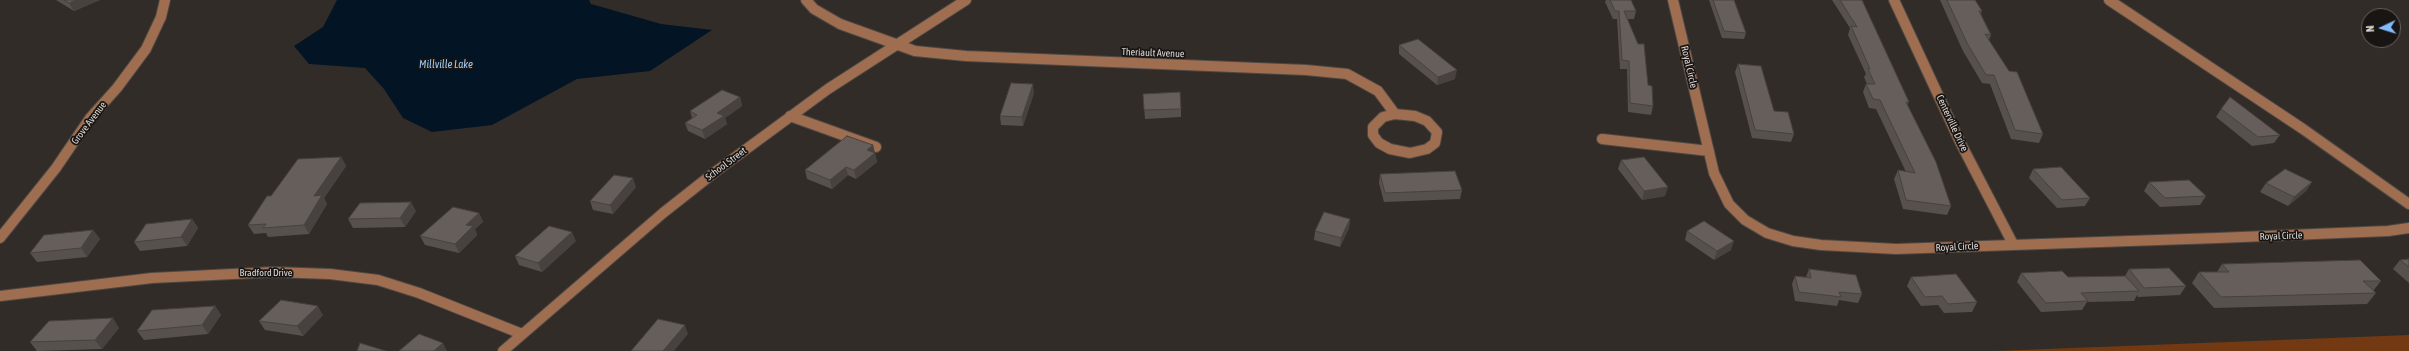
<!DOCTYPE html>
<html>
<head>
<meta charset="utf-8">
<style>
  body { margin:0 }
  #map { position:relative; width:2409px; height:351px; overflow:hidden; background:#322c28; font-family:"Asap Condensed",sans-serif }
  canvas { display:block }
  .north { position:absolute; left:2361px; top:8px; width:40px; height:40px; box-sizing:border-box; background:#181513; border:1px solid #666361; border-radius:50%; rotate:266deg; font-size:11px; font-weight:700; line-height:16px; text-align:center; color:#dcd8d6 }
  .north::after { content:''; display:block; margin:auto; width:14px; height:18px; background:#80bdfa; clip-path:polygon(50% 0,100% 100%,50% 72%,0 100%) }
</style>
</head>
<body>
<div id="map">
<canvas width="2409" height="351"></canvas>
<div class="north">N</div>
</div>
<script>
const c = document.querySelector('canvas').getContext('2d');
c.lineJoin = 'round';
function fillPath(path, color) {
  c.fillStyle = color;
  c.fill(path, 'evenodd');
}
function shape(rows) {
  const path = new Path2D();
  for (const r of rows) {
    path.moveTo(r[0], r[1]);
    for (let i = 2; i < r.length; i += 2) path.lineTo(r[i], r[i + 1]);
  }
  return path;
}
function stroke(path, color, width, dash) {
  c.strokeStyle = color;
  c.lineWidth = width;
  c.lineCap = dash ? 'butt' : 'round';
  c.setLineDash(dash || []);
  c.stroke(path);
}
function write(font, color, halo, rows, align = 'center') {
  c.font = font + ' "Asap Condensed",sans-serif';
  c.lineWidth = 3.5;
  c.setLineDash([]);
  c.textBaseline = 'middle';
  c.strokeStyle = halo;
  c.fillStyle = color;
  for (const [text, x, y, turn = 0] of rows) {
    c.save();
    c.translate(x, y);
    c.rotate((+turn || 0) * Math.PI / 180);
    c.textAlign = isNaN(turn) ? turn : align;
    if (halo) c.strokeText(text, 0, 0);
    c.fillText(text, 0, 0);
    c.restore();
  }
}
fillPath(shape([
  [2409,335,2409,351,1995,351]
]), '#723912');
fillPath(shape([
  [337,0,589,0,591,4,661,24,712,30,650,71,577,79,492,125,432,132,403,118,384,89,365,68,309,64,294,46,323,27]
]), '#031425');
const minor = shape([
  [806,0,814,9,840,24,915,51,966,56,1306,70,1347,74,1378,91,1395,114],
  [1673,0,1714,173,1729,204,1745,220,1767,233,1793,241,1821,245,1896,249,2217,238,2388,231,2409,228],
  [1894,0,1960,142,2013,244],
  [2109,0,2303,129,2409,204],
  [1395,114,1415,116,1427,121,1437,132,1435,143,1427,149,1410,153,1390,149,1379,143,1373,135,1373,127,1383,117,1395,114],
  [790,116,876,147],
  [1602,139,1709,151],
  [0,238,56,168,90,118,117,88,146,49,161,17,165,0],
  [0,296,152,278,273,272,330,274,378,280,419,293,522,334],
  [503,351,663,213,715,172,828,89,966,0]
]);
stroke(minor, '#4d4844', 12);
stroke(minor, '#9f6e51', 10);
fillPath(shape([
  [56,0,100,0,74,11],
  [1606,0,1631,0,1636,11,1634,19,1628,19,1648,85,1653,106,1651,115,1628,112,1627,69,1620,69,1617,19,1613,19,1605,2],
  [1709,0,1734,0,1746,33,1744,39,1722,38],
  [1832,0,1862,0,1909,102,1907,105,1951,206,1947,215,1903,209,1894,179,1898,170,1906,172,1876,109,1869,108,1863,92,1866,84,1867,84,1864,77,1866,74,1848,35,1850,28],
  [1940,0,1975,0,1982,11,1981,14,1991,35,1989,40,2043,134,2039,143,2011,139,1990,84,1982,83,1963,51],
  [1399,45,1455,79,1437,85,1399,54],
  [1738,64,1774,111,1794,134,1791,142,1752,138,1735,72],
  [1034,93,1023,126,1001,125,1000,116],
  [1143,94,1181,109,1181,117,1145,119],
  [740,97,742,106,725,118,727,124,705,139,688,131,685,123,692,118,690,111],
  [2221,109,2280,135,2274,143,2252,146,2216,117],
  [873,145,877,162,856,179,848,175,832,189,807,179,805,170],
  [341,157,346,166,324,198,327,204,309,234,268,237,266,233,254,234,248,225,271,196],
  [1621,160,1665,196,1642,200,1618,169],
  [2033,169,2090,198,2085,206,2057,208,2029,178],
  [1380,174,1462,190,1460,199,1384,202,1379,183],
  [2149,182,2206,196,2200,205,2160,207,2144,191],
  [2312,182,2306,191,2288,206,2260,192,2266,183],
  [636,187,613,214,593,210,590,201],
  [416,211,405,227,353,228,348,219],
  [479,213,483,222,475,229,477,235,459,253,425,245,420,236],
  [192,219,198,228,187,246,140,251,134,242],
  [1350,219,1349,228,1340,247,1314,240,1315,231],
  [93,230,100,239,87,257,37,262,30,253],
  [1687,231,1731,250,1714,260,1685,240],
  [576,241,542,272,519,265,515,256],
  [2409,259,2409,283,2393,269,2400,260],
  [2222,264,2381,281,2373,291,2376,293,2367,304,2214,308,2192,283,2199,272,2217,272],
  [1809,269,1862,294,1858,303,1839,300,1837,306,1795,301,1792,284,1795,276,1806,277],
  [2129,269,2186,286,2180,295,2138,297,2137,295,2134,301,2087,302,2082,310,2041,312,2017,282,2021,273,2068,277,2125,276],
  [1911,277,1977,302,1972,312,1944,313,1938,305,1921,306,1907,286],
  [215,306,221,315,208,334,144,340,137,331],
  [323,315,303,336,265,330,259,321],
  [119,328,102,349,37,351,30,342]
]), '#57514d');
fillPath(shape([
  [76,0,100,0,74,11,69,3],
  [1457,70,1455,79,1437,85,1438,77],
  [1033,84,1034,93,1023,126,1022,117],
  [740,97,742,106,725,118,727,124,705,139,702,130,717,113],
  [873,145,877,162,856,179,854,170,867,150],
  [341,157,346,166,324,198,327,204,309,234,304,225,314,196],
  [846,167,848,175,832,189,830,180],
  [633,178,636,187,613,214,610,205],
  [2312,182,2306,191,2288,206,2294,197],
  [1668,187,1665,196,1642,200,1644,191],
  [411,202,416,211,405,227,400,218],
  [479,213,483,222,475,229,477,235,459,253,455,244,466,225],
  [192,219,198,228,187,246,181,237],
  [1350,219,1349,228,1340,247,1341,238],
  [93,230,100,239,87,257,81,248],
  [572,232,576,241,542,272,538,263],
  [1734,241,1731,250,1714,260,1717,251],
  [215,306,221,315,208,334,202,325],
  [318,306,323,315,303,336,297,326],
  [113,318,119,328,102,349,95,340],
  [685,325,688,334,674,351,663,351],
  [443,343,447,351,434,351]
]), '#47423f');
const building = shape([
  [64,0,76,0,69,3,64,0],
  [1610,0,1631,0,1636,11,1624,11,1638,44,1644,44,1648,85,1652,86,1653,106,1630,103,1629,61,1622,60,1619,11,1615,11,1610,0],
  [1713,0,1734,0,1746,33,1724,31,1713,0],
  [1840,0,1862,0,1909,102,1906,102,1936,162,1951,206,1906,200,1898,170,1915,173,1880,100,1873,99,1866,84,1875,84,1868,69,1870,69,1851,26,1857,27,1840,0],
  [1947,0,1975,0,1982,11,1979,11,1991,35,1985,34,2009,71,2017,72,2043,134,2015,130,1994,75,1986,75,1967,43,1947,0],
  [1418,39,1457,70,1438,77,1399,45,1418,39],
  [1738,64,1761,66,1774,111,1788,112,1794,134,1755,130,1738,64],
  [1011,83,1033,84,1022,117,1000,116,1011,83],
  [722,90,740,97,717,113,724,116,702,130,685,123,697,115,690,111,722,90],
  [1180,92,1181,109,1144,110,1143,94,1180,92],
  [2230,97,2280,135,2258,137,2221,109,2230,97],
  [847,136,873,145,867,150,875,153,854,170,846,167,830,180,805,170,847,136],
  [341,157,314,196,322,195,304,225,263,228,266,224,248,225,267,196,271,196,298,159,341,157],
  [1644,157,1668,187,1644,191,1621,160,1644,157],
  [2061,167,2090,198,2062,200,2033,169,2061,167],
  [2285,169,2312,182,2294,197,2266,183,2285,169],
  [1455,171,1462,190,1385,193,1380,174,1455,171],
  [614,175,633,178,610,205,590,201,614,175],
  [2189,180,2206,196,2165,198,2149,182,2189,180],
  [411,202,400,218,348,219,360,203,411,202],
  [453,207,479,213,466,225,473,226,455,244,420,236,453,207],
  [1324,212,1350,219,1341,238,1315,231,1324,212],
  [192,219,181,237,134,242,146,224,192,219],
  [1704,221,1734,241,1717,251,1687,231,1704,221],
  [549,226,572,232,538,263,515,256,549,226],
  [93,230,81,248,30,253,44,235,93,230],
  [2409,259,2409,267,2400,260,2409,259],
  [2360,260,2381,281,2363,281,2376,293,2221,297,2199,272,2229,272,2222,264,2360,260],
  [2169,268,2186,286,2144,288,2129,269,2169,268],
  [1809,269,1856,275,1862,294,1839,292,1841,297,1799,292,1795,276,1811,278,1809,269],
  [2062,271,2068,277,2125,276,2139,291,2081,293,2088,301,2046,303,2021,273,2062,271],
  [1956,274,1977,302,1948,304,1942,296,1925,297,1911,277,1956,274],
  [281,300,318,306,297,326,259,321,281,300],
  [215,306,202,325,137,331,152,310,215,306],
  [113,318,95,340,30,342,49,321,113,318],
  [658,319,685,325,663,351,631,351,658,319],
  [419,334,443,343,434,351,399,351,419,334],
  [360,343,386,351,357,351,360,343]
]);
fillPath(building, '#655e5a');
stroke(building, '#47423f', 1);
write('10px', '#dcd8d6', '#181513', [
  ["Theriault Avenue",1153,53,2],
  ["Royal Circle",1689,67,77],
  ["Grove Avenue",89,123,-53],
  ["Centerville Drive",1952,123,65],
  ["School Street",726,164,-37],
  ["Royal Circle",2281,236,-2],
  ["Royal Circle",1957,247,-3],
  ["Bradford Drive",266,273]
]);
write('italic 11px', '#9eccfb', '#181513', [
  ["Millville Lake",446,65]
]);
</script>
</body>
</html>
